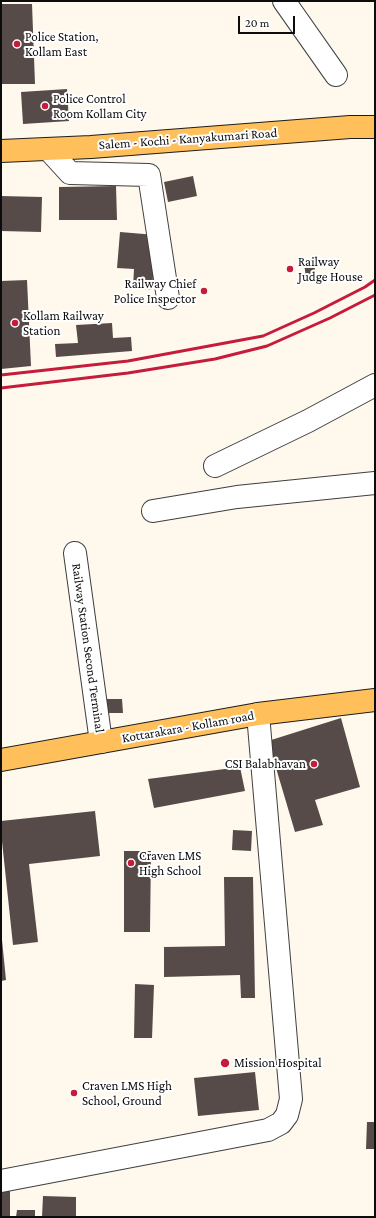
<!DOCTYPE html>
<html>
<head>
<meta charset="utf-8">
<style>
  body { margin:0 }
  #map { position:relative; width:376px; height:1218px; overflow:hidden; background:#fff8ec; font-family:"Crimson Pro",serif }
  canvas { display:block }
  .frame { position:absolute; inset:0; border:2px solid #0c0c0c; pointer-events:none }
  .scale { position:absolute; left:238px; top:16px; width:57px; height:18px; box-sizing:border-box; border:2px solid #0c0c0c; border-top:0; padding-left:5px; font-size:12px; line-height:14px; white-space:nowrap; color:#0c0c0c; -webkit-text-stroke:3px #fff; paint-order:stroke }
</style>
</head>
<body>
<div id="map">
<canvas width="376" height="1218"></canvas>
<div class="frame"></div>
<div class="scale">20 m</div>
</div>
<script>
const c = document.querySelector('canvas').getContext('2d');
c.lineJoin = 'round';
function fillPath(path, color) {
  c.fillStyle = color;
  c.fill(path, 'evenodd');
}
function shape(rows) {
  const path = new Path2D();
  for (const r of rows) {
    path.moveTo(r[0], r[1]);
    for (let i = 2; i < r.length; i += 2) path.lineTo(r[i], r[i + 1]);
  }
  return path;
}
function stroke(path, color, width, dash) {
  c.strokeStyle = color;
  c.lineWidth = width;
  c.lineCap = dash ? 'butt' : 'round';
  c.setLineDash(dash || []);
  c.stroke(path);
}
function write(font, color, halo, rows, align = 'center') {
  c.font = font + ' "Crimson Pro",serif';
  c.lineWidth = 4;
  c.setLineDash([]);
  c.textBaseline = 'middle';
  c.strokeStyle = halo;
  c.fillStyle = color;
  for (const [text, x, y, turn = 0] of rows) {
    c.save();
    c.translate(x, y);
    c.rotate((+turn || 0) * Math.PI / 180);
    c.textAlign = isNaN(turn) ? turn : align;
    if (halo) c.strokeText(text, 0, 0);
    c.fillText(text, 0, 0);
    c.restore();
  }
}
fillPath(shape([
  [1,4,32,4,35,84,1,84],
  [67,89,69,121,23,124,21,92],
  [193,176,197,196,168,202,164,182],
  [116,186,117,220,59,220,59,187],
  [1,196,42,197,41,232,1,231],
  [120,232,156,235,152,290,133,288,134,269,117,268],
  [314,263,316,276,306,277,304,264],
  [27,280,31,366,1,369,1,281],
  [112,323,113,338,131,337,132,351,56,357,55,344,78,343,76,325],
  [102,699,122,699,123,713,102,713],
  [341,718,360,787,315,800,323,825,295,832,268,741],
  [240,767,245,791,154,808,148,779],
  [95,811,100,856,29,864,38,942,13,945,1,832,1,821],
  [233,830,252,831,251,851,232,850],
  [124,851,151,851,150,932,124,932],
  [224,877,253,877,255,998,241,998,240,975,164,977,164,947,225,946],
  [1,940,2,940,6,980,1,981],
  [135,984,154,985,152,1038,134,1038],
  [255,1072,259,1110,198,1116,194,1078],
  [367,1122,375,1122,375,1149,366,1149],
  [1,1182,10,1182,10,1217,1,1217],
  [43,1196,76,1197,76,1217,42,1217],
  [17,1210,35,1210,35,1217,16,1217]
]), '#564b48');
const minor = shape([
  [284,1,336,75],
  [49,150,70,173,149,175,168,298],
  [215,466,308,421,375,385],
  [153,511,237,497,375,483],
  [75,553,101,742],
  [1,1181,268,1130,281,1123,287,1115,291,1099,258,714]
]);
const major = shape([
  [1,151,91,147,350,127,375,127],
  [1,760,258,714,375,700]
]);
stroke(minor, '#3f3f3f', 24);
stroke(major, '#1d1d1d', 24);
stroke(minor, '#fff', 22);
stroke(major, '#ffc05c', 22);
stroke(shape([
  [1,375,128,361,263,336,314,313,365,287,375,280],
  [1,388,128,373,215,359,267,346,330,318,375,295]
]), '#c51c3c', 3);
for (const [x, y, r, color] of [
  [17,44,4,"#c51c3c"],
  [45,106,4,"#c51c3c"],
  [290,269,4,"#c51c3c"],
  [204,291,4,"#c51c3c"],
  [15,323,4,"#c51c3c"],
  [314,764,4,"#c51c3c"],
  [131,863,4,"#c51c3c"],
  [225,1063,5,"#c51c3c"],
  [74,1093,4,"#c51c3c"]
]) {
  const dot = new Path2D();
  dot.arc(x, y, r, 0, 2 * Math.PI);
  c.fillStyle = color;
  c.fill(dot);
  stroke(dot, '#fff', 1.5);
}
write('13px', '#0c0c0c', '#fff', [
  ["Police Station,",25,37],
  ["Kollam East",25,52],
  ["Police Control",53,99],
  ["Room Kollam City",53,114],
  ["Railway",298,262],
  ["Judge House",298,277],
  ["Railway Chief",196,284,"right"],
  ["Police Inspector",196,299,"right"],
  ["Kollam Railway",23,316],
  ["Station",23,331],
  ["CSI Balabhavan",306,764,"right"],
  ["Craven LMS",139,856],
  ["High School",139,871],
  ["Mission Hospital",234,1063],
  ["Craven LMS High",82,1086],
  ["School, Ground",82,1101]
], 'left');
write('13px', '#0c0c0c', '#fff', [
  ["Salem - Kochi - Kanyakumari Road",188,139,-4],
  ["Railway Station Second Terminal",88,648,82],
  ["Kottarakara - Kollam road",188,727,-10]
]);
</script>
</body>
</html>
